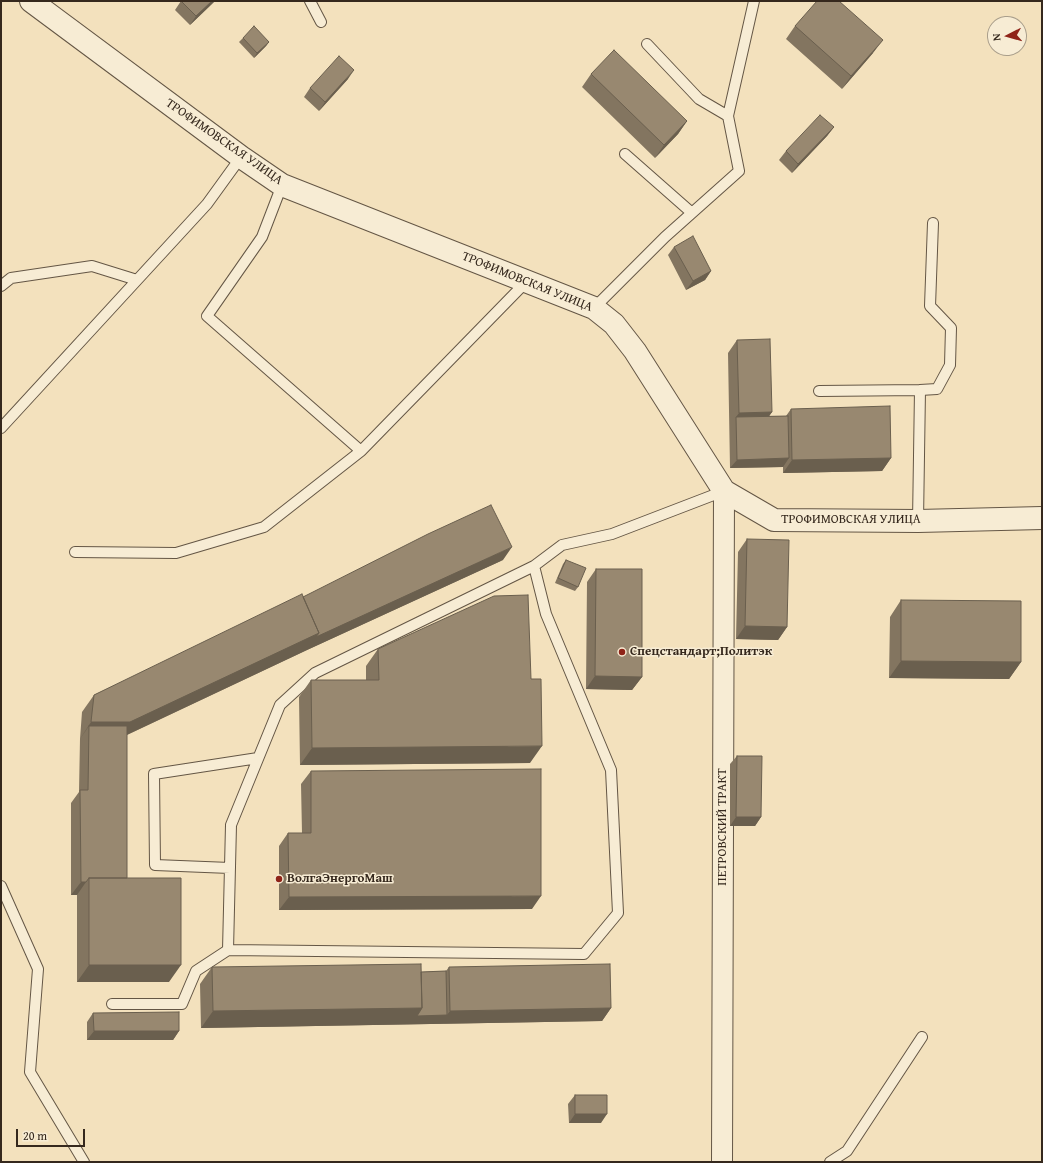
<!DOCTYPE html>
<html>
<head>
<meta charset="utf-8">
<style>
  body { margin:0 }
  #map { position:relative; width:1043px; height:1163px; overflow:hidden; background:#f3e1bd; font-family:"Gentium Book Plus",serif }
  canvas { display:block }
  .frame { position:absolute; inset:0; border:2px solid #35281d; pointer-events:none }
  .north { position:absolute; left:987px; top:16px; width:40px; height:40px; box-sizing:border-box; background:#f7ecd4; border:1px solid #a99e8b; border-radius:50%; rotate:264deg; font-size:11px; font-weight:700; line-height:16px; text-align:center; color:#35281d }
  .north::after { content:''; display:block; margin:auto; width:14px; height:18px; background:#8f2418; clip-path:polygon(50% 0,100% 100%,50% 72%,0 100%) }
  .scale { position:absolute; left:16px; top:1129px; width:69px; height:18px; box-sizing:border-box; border:2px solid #35281d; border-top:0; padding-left:5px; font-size:12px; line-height:14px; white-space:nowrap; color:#35281d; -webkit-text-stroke:3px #f7ecd4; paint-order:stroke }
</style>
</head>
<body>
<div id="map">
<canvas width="1043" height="1163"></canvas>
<div class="frame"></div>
<div class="north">N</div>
<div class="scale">20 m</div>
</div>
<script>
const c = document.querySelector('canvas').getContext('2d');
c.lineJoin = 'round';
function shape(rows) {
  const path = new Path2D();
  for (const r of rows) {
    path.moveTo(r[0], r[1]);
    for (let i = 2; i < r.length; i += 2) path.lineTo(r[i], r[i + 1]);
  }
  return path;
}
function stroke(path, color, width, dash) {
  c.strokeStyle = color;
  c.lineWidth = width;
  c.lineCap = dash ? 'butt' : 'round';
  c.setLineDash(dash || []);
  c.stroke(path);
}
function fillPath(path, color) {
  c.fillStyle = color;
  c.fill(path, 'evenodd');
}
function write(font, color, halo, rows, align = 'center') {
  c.font = font + ' "Gentium Book Plus",serif';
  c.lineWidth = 3;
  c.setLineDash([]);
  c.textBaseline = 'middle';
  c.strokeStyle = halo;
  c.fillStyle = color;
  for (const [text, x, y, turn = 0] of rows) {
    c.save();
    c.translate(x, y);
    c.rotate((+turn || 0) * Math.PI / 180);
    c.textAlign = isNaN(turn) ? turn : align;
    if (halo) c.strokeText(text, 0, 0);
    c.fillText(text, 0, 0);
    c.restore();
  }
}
const service = shape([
  [310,1,321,22],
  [647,44,699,99,728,116],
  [625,154,692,213],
  [282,185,262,237,207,316,361,451],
  [1,286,11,278,92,266,137,280],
  [594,308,665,237,739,171,728,116,754,1],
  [920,390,937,389,950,365,951,328,930,306,933,223],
  [819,391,920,390,918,521],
  [1,428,207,204,241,157],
  [75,552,176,553,264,527,361,451,527,281],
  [230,868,155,865,154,774,258,758],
  [1,886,38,969,30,1072,84,1162],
  [228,950,231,825,280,705,315,673,534,566],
  [112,1004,182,1004,196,971,228,950,584,954,618,913,611,770,546,614,534,566,562,545,612,534,724,491],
  [830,1162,847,1151,922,1037]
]);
const minor = shape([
  [722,1162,724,491]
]);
const tertiary = shape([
  [31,1,241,157,282,185,594,308,614,324,635,351,724,491,774,520,918,521,1042,518]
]);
stroke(service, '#645645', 12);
stroke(minor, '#645645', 22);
stroke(tertiary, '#645645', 24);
stroke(service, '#f7ecd4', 10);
stroke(minor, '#f7ecd4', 20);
stroke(tertiary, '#f7ecd4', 22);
fillPath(shape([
  [181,1,215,1,190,25,175,10],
  [795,26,873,53,842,89,786,39],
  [243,38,269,42,266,46,254,58,239,42],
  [591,74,687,121,678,134,655,158,582,87],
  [348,79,319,111,304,97,310,88],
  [834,127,827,136,792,173,779,160,786,151],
  [674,247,711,271,705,280,686,290,668,255],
  [737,340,772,412,769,416,786,416,791,409,891,458,882,471,783,473,783,467,730,468,728,353],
  [747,539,787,627,778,640,736,639,738,552],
  [503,560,307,650,127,735,127,878,169,982,77,982,77,895,71,895,71,803,79,792,80,739,82,712,94,695,303,597],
  [566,560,578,587,575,591,555,583,563,564],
  [596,569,642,677,632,690,586,689,587,582],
  [901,600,1021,662,1009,679,889,678,890,617],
  [378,649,530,763,300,765,299,697,311,680,366,680,366,666],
  [737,756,761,817,755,826,730,826,730,764],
  [311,771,532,909,279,910,279,846,288,833,302,833,301,784],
  [212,967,421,972,446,971,449,967,611,1008,602,1021,201,1028,200,984],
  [93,1013,179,1031,173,1040,87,1040,87,1022],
  [575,1095,601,1123,569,1123,568,1104]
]), '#837560');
fillPath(shape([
  [212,1,215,1,190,25,196,16],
  [883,40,873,53,842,89,851,76],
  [269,42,266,46,254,58,257,53],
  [354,70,348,79,319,111,325,102],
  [687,121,678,134,655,158,664,145],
  [834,127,827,136,792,173,798,164],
  [711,271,705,280,686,290,693,281],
  [772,412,763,425,736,417,739,413],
  [789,458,783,467,730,468,737,460],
  [891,458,882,471,783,473,792,460],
  [512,547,503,560,307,650,118,739,89,726,80,739,91,722,319,633],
  [745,626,787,627,778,640,736,639],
  [901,661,1021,662,1009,679,889,678],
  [595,676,642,677,632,690,586,689],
  [542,746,530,763,300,765,312,748],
  [736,817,761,817,755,826,730,826],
  [81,882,86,882,77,895,71,895],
  [541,896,532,909,279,910,289,897],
  [89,965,181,965,169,982,77,982],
  [422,1008,447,1015,450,1011,611,1008,602,1021,201,1028,213,1011],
  [94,1031,179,1031,173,1040,87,1040],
  [575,1114,607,1114,601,1123,569,1123]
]), '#6a5f4e');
const building = shape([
  [181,1,212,1,196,16,181,1],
  [817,1,839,1,883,40,851,76,795,26,817,1],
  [254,26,269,42,257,53,243,38,254,26],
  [614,50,687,121,664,145,591,74,614,50],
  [339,56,354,70,325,102,310,88,339,56],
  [820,115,834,127,798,164,786,151,820,115],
  [693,236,711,271,693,281,674,247,693,236],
  [770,339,772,412,739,413,737,340,770,339],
  [890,406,891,458,792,460,791,409,890,406],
  [788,416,789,458,737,460,736,417,788,416],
  [491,505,512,547,316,637,319,633,303,597,428,534,491,505],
  [747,539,789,540,787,627,745,626,747,539],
  [566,560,586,568,578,587,558,578,566,560],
  [596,569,642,569,642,677,595,676,596,569],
  [302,594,319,633,130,722,91,722,94,695,302,594],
  [528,595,531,679,541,679,542,746,312,748,311,680,379,680,378,649,494,596,528,595],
  [901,600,1021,601,1021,662,901,661,901,600],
  [89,726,127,726,127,878,89,878,86,882,81,882,80,790,88,790,89,726],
  [737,756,762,756,761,817,736,817,737,756],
  [541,769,541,896,289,897,288,833,311,833,311,771,541,769],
  [89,878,181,878,181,965,89,965,89,878],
  [421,964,422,1008,213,1011,212,967,421,964],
  [610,964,611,1008,450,1011,449,967,610,964],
  [446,971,447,1015,417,1016,422,1008,421,972,446,971],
  [179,1012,179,1031,94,1031,93,1013,179,1012],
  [575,1095,607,1095,607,1114,575,1114,575,1095]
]);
fillPath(building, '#988870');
stroke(building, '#6a5f4e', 1);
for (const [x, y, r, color] of [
  [622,652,4,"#8f2418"],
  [279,879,4,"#8f2418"]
]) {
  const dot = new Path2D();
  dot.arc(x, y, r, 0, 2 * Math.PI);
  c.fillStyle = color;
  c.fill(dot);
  stroke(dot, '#f7ecd4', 1.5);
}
write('13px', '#35281d', '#f7ecd4', [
  ["ТРОФИМОВСКАЯ УЛИЦА",224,142,35],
  ["ТРОФИМОВСКАЯ УЛИЦА",527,282,22],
  ["ТРОФИМОВСКАЯ УЛИЦА",851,520],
  ["ПЕТРОВСКИЙ ТРАКТ",723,827,-90]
]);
write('bold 13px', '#35281d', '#f7ecd4', [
  ["Спецстандарт;Политэк",630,652],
  ["ВолгаЭнергоМаш",287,879]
], 'left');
</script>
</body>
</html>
